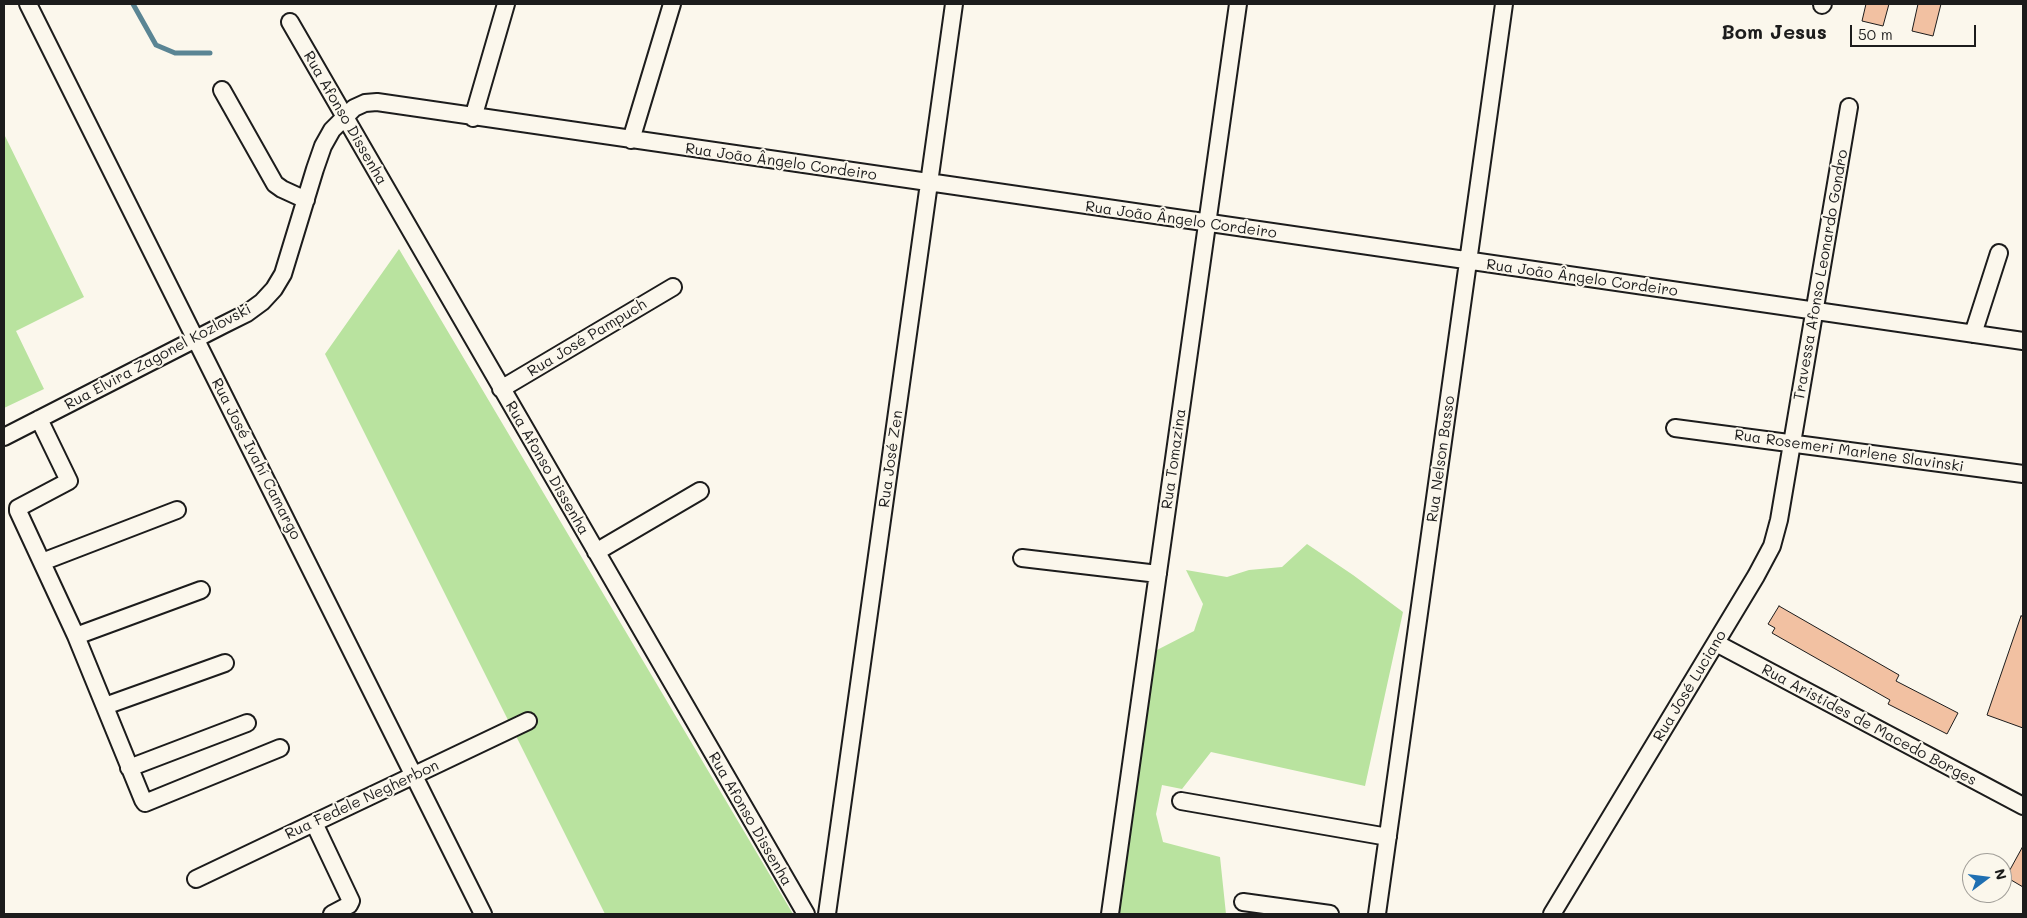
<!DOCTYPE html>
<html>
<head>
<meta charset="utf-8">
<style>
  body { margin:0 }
  #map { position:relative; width:2027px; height:918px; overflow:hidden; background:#fbf7ec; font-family:Mali,sans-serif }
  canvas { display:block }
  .frame { position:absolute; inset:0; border:5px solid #1c1c1c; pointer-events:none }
  .north { position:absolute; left:1962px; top:853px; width:50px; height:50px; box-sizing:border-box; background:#fbf7ec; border:1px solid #a29f99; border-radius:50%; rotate:75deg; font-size:14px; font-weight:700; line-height:20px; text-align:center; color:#1c1c1c }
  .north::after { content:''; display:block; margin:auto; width:18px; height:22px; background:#1f6fb2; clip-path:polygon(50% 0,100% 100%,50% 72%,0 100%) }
  .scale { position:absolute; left:1850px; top:25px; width:126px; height:22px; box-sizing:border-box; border:2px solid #1c1c1c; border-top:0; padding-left:6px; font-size:15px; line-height:18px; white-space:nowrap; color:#1c1c1c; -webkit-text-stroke:4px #fbf7ec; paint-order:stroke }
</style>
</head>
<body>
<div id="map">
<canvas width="2027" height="918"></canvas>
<div class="frame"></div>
<div class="north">N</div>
<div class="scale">50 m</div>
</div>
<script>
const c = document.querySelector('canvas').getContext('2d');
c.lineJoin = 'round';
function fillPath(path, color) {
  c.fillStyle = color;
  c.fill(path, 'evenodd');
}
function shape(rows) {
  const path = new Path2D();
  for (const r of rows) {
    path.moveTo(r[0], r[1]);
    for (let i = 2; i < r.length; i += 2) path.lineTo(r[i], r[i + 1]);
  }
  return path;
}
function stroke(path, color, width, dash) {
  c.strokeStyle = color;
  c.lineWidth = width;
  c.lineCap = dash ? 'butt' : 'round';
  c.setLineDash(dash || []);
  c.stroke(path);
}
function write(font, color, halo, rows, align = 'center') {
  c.font = font + ' Mali,sans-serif';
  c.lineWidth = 4;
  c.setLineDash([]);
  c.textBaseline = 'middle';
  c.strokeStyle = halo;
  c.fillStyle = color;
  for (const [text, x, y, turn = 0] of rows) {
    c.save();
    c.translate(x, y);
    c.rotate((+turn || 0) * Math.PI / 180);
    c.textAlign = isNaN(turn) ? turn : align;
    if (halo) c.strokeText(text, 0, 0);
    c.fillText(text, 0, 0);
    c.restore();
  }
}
fillPath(shape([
  [4,134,84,297,16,331,44,389,4,408],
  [399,249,793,914,605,914,325,354],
  [1307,544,1353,575,1403,612,1365,786,1211,752,1182,789,1162,785,1156,814,1163,842,1220,857,1226,914,1117,914,1155,651,1194,631,1203,604,1186,570,1227,577,1249,570,1282,567]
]), '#b9e39f');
stroke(shape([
  [133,4,156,45,175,53,210,53]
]), '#5a8594', 5);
const building = shape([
  [1866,4,1889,4,1883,26,1862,21,1866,4],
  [1918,4,1941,4,1933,36,1912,31,1918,4],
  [1779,606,1899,675,1896,681,1958,713,1947,734,1888,704,1890,700,1772,633,1775,628,1768,624,1779,606],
  [2021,616,2023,616,2023,728,1987,715,2021,616],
  [2023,846,2023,887,2006,877,2023,846]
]);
fillPath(building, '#f2c1a2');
stroke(building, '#1c1c1c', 1);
const minor = shape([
  [28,4,483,914],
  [1822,5,1823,4],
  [290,22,806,914],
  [222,90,275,184,282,189,306,200],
  [473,118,506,4],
  [631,140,672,4],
  [1973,334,1999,253],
  [501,389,673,287],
  [39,419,69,481,18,508,18,511,76,636,143,800,145,803,280,748],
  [1675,428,2023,474],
  [4,437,223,325,247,313,262,302,274,289,283,274,315,169,323,146,332,130,354,108,365,103,377,102,2023,341],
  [596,552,700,491],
  [1022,558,1158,574],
  [42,562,177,510],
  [76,636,201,590],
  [1716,643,2023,806],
  [105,706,225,663],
  [129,768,247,723],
  [1181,801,1388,837],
  [314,823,351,901,349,905,332,914],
  [196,879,528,721],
  [1243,902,1330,914],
  [827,914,954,4],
  [1110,914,1238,4],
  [1377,914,1504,4],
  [1552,914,1756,576,1772,546,1779,520,1849,107]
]);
stroke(minor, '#1c1c1c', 20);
stroke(minor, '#fbf7ec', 16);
write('15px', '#1c1c1c', '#fbf7ec', [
  ["Rua Afonso Dissenha",345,118,60],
  ["Rua João Ângelo Cordeiro",781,162,8],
  ["Rua João Ângelo Cordeiro",1181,220,8],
  ["Travessa Afonso Leonardo Gondro",1821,275,-80],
  ["Rua João Ângelo Cordeiro",1582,278,8],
  ["Rua José Pampuch",587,338,-31],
  ["Rua Elvira Zagonel Kozlovski",158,357,-28],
  ["Rua Rosemeri Marlene Slavinski",1849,451,8],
  ["Rua José Ivahí Camargo",256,459,63],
  ["Rua José Zen",891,459,-82],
  ["Rua Tomazina",1174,459,-82],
  ["Rua Nelson Basso",1441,459,-82],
  ["Rua Afonso Dissenha",547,468,60],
  ["Rua José Luciano",1690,686,-59],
  ["Rua Aristides de Macedo Borges",1869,725,28],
  ["Rua Fedele Negherbon",362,800,-25],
  ["Rua Afonso Dissenha",750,819,60]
]);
write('bold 20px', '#1c1c1c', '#fbf7ec', [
  ["Bom Jesus",1774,33]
]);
</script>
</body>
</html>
